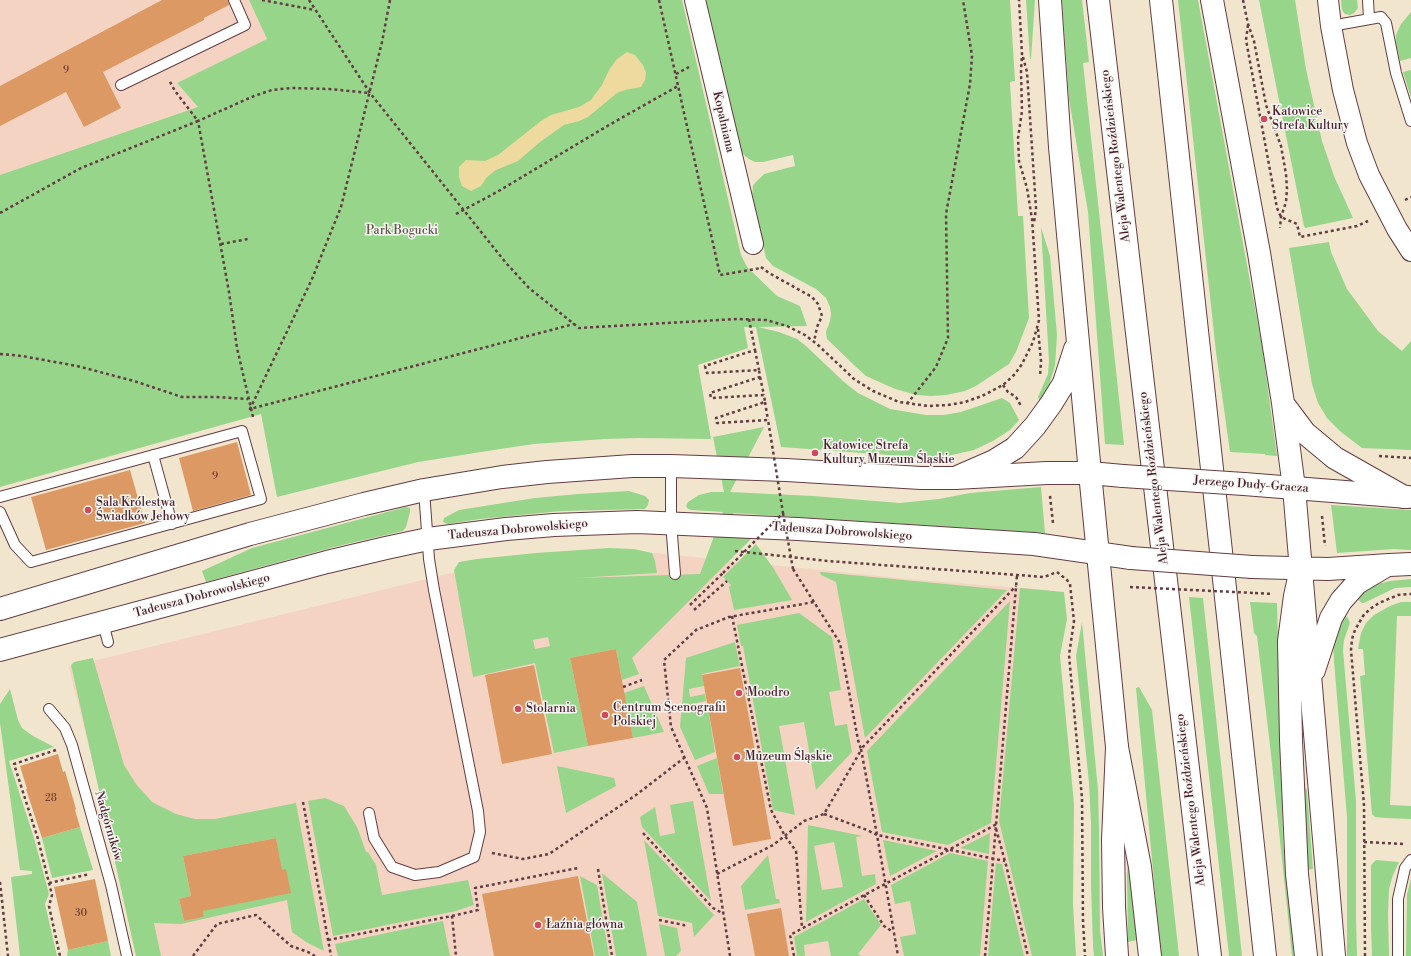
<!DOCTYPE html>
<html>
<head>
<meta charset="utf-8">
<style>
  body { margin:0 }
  canvas { display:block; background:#f2e5cd }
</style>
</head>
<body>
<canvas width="1411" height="956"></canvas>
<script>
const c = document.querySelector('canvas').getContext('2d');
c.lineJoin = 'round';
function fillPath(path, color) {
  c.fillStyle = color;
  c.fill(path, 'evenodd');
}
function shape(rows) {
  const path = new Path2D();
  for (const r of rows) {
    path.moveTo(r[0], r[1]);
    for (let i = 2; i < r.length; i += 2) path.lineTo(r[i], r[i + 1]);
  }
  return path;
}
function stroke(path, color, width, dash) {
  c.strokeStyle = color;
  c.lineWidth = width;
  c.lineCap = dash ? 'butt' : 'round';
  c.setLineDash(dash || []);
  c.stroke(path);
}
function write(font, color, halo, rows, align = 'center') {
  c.font = font + ' "Libre Bodoni",serif';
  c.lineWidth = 3;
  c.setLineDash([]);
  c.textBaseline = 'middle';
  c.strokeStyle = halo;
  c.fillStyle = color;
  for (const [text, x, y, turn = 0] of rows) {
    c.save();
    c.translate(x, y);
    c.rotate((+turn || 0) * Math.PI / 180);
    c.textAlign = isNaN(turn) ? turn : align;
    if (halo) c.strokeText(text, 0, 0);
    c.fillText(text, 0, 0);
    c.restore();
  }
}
fillPath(shape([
  [0,0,249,0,267,39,177,83,198,107,0,175],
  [655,553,917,580,1049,590,1069,780,1073,956,141,956,69,667,451,573,529,557]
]), '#f5d3c2');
fillPath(shape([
  [249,0,682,0,741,255,747,267,777,296,800,306,807,326,758,327,779,332,797,339,806,346,844,382,858,393,890,409,926,415,944,415,961,412,1002,398,1010,403,1019,420,1010,430,993,441,974,450,943,457,930,458,781,447,756,327,744,327,748,348,698,365,711,439,639,438,605,439,534,444,500,449,418,462,277,497,261,414,0,487,0,175,198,107,177,83,267,39],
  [706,0,1010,0,1015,81,1010,82,1018,216,1023,216,1029,318,1016,352,1009,364,976,386,965,391,946,395,931,396,917,395,895,389,866,376,855,366,827,339,826,332,830,321,831,314,830,307,826,298,816,289,773,266,766,258,752,197,753,185,764,174,795,166,793,155,763,162,755,162,749,159,744,155,740,149],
  [1026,0,1035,0,1031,59,1030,59],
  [1062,0,1082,0,1089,62,1083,63,1124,445,1105,444,1088,212,1069,99],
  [1178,0,1198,0,1262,346,1277,456,1265,455,1265,454,1230,452,1216,352],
  [1259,0,1295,0,1306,69,1322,141,1334,176,1353,218,1305,228,1304,226],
  [1341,0,1357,0,1358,8,1354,13,1350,15,1345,14,1342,10],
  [1411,12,1411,58,1400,61,1396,43,1396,35,1401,24],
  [1411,70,1411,98,1403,72],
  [1041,227,1050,256,1057,335,1055,366,1047,391,1040,402,1038,397,1048,374,1049,361],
  [1329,242,1331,252,1347,289,1378,331,1402,351,1411,341,1411,450,1362,448,1341,432,1327,418,1318,403,1312,384,1289,248],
  [764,427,730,492,813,496,900,503,939,499,970,493,1041,487,1045,533,733,513,752,538,632,658,639,674,622,680,616,649,570,658,588,746,554,753,535,663,473,677,454,570,459,562,477,559,536,553,609,548,634,549,652,553,655,561,657,573,578,578,700,574,723,512,692,510,688,509,686,506,688,502,699,495,711,492,724,492,713,437],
  [548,637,550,646,535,649,533,640],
  [629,491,645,496,649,500,648,505,645,509,562,511,480,519,448,524,443,522,444,518,459,510,535,498,578,494],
  [1331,505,1411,510,1411,550,1394,549,1337,553],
  [406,507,410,508,410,512,406,527,403,531,334,547,206,582,202,571,252,548],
  [756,544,774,569,792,600,734,610,729,587,731,585,723,577],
  [820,572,821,572,1007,590,865,738,836,582,821,575],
  [1411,579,1411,587,1395,588,1364,603,1362,603,1356,598,1360,594,1374,585,1390,581],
  [1020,588,1064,592,1067,619,1060,656,1074,804,1073,904,1076,956,1032,956,999,821],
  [1189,597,1203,598,1242,956,1229,956],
  [1010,601,991,823,948,845,882,832,867,751],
  [1250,602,1277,603,1283,841,1294,956,1292,956,1291,946,1271,754,1257,636,1254,633],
  [1401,602,1411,602,1411,616,1397,616,1390,805,1411,806,1411,819,1385,818,1375,817,1372,814,1360,676,1365,675,1363,649,1358,649,1361,633,1366,623,1374,615,1390,606],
  [799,613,832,637,841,690,829,692,835,726,847,724,852,752,816,790,804,722,779,726,795,815,773,810,743,646,741,646,737,625],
  [1343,614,1348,618,1350,623,1344,640,1343,650,1356,801,1356,917,1357,956,1347,956,1347,817,1334,661,1333,642],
  [1082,622,1098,790,1099,831,1100,930,1103,956,1094,956,1093,946,1091,884,1091,823,1089,783,1076,656],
  [735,642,740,666,702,674,704,686,689,689,690,697,705,694,706,701,692,704,692,710,708,708,715,752,695,760,680,727,686,658],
  [93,658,124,765,136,784,152,802,176,814,195,819,215,819,296,803,324,951,306,942,292,932,287,900,181,924,154,923,161,956,136,956,71,665,74,662],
  [276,838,277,843,276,871,203,911,204,917,184,921,179,899,191,896,183,856],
  [644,686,664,732,633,738,624,693],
  [1139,687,1152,710,1179,956,1161,956,1136,688],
  [10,689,18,720,22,728,33,736,54,747,9,761,34,838,49,894,45,904,57,956,20,956,11,877,32,874,32,871,20,870,0,723,0,704],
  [717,758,723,794,709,794,697,766],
  [557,766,614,778,616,786,566,813],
  [1303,787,1306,788,1307,791,1313,869,1305,870],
  [325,798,344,806,357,827,366,852,368,852,376,865,382,895,468,880,474,905,456,911,333,936,308,801],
  [693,801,711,901,642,827,640,817,655,807,660,836,675,833,670,805],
  [808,825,863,836,856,837,862,876,875,874,876,884,806,922],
  [834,842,843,887,822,890,814,846],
  [80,827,93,870,52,878,42,838],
  [990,833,989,854,960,848],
  [644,840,714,915,694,937,692,923,658,916],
  [883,840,937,851,890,876],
  [950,853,988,861,980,956,904,956,900,937,916,934,910,901,895,904,891,885],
  [768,855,776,899,779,899,780,903,745,910,741,886],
  [1128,859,1137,940,1128,942,1127,876],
  [1376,860,1399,862,1393,875,1389,889,1388,914,1389,956,1372,956,1371,926,1371,865],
  [996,863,1002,864,1024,956,988,956],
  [602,873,637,902,647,956,616,956],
  [580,876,597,885,609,956,595,956],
  [1411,878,1411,956,1406,956,1407,895],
  [864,899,881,925,858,954,861,956,831,956,828,941,804,945,805,956,797,956,794,937],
  [443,921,450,956,338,956,335,944],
  [659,924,677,928,681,951,676,956,665,956],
  [108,941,111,956,67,956,68,950]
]), '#97d58b');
fillPath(shape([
  [627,52,635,55,643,65,646,73,645,80,641,87,625,90,617,93,588,117,579,121,564,125,540,142,518,161,496,170,487,177,481,186,471,191,462,186,459,177,459,167,466,160,485,161,498,155,541,121,551,115,579,107,591,100,602,85,609,70,617,59]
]), '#eeda9e');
fillPath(shape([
  [162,0,228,0,229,5,204,18,204,20,103,72,121,108,84,127,66,92,0,126,0,86],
  [237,442,251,495,193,511,179,458],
  [130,470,145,523,46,550,31,497],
  [616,649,633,738,588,746,570,658],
  [534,665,552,754,502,764,485,675],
  [740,668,771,839,733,846,702,675],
  [58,754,63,772,65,771,76,809,75,810,80,827,42,838,26,789,27,789,20,766],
  [276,838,282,870,286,869,291,893,203,911,204,917,184,921,179,899,191,896,183,856],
  [578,876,594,956,494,956,482,894],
  [95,879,108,941,68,950,54,887],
  [781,908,789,956,755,956,747,914]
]), '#dd9963');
const lane = shape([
  [1368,0,1369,19],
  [1331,26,1381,17,1386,23,1396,73,1411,121],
  [121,85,245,25,234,0],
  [153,455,172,524],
  [671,466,671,522,675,574],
  [0,497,242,431,261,499,31,562,15,545,0,512],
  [103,623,108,642],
  [49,709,65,728,72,745,111,885,127,956],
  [369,813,374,838,392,867,415,875,439,872,474,857,480,832,478,811,434,590,429,559,424,490],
  [1398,956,1398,899,1405,868,1411,860]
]);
const street = shape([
  [695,0,753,244],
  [1328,0,1331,26,1343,90,1357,143,1369,175,1397,229,1411,251]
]);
const secondary = shape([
  [1090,473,1117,747,1113,840,1114,907,1117,956],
  [1244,484,1408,497],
  [1294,488,1334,956],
  [1252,567,1328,569,1389,565,1411,564],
  [0,609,250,534,364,504,424,490,502,477,547,472,632,466,671,466,786,470,921,478,955,478,1047,473,1090,473,1123,476],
  [0,650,327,562,386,548,428,539,506,529,554,525,637,522,798,529,1034,544,1131,558],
  [1314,670,1331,618,1341,601,1357,583,1384,567]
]);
const primary = shape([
  [1050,0,1060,147,1090,473],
  [1098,0,1210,956],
  [1161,0,1265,956],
  [1212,0,1259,253,1283,403,1294,488],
  [1284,405,1305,433,1335,458,1404,497],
  [955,478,994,461,1015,448,1035,426,1051,404,1064,383,1075,349],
  [1301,569,1295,596,1289,641,1291,740,1297,874,1306,956],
  [1117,747,1140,867,1150,956]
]);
stroke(lane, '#633d43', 12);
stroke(street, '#633d43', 22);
stroke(secondary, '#633d43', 24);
stroke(primary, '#633d43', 24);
stroke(shape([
  [262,0,315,10],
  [309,0,370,93,506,263,529,288,579,328,737,319,766,320,787,326,805,335,818,345,854,379,873,391,899,402,928,406,948,405,965,402,982,396,1003,385,1015,374,1022,364,1033,342,1038,324,1039,320,1032,219,1027,188,1019,161,1018,138,1022,111,1021,72,1022,54,1019,0],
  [390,0,382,42,341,207,312,279,250,409,574,324],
  [659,0,720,275,761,268],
  [1243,0,1248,24,1254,41,1266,105,1281,146,1286,174,1287,189,1286,202,1281,217,1280,228],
  [1248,25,1246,40,1277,208,1281,217,1297,224,1300,237,1357,226,1368,221],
  [1023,57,1027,72,1036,208,1034,223],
  [676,74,689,67],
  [1405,200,1411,197],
  [0,213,81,168,198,121,175,91,169,80],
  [456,214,497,192,609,125,678,86],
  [221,244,248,239],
  [761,267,769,273,812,297,818,304,822,316,817,327,814,342],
  [749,319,755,350,705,366,707,373,759,370,760,377,710,393,711,398,764,395,765,402,716,418,717,423,768,420,769,426],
  [1038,329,1041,361,1040,376],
  [755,350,759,370],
  [0,354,22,356,77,366,134,381,182,397,216,397,248,399],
  [760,377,764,395],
  [1003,385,1008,392,1016,397,1021,406],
  [765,402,768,420],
  [907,404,936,367,948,338,946,214,970,84,972,56,963,0],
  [253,417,237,348,229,292,198,121,254,96,272,90,291,88,329,89,370,93],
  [1379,456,1411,458],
  [1050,496,1053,523],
  [1322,516,1325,546],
  [735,551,828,561,1044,577,1057,572],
  [793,569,840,643,858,740,861,749,1016,586],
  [1057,572,1067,580,1070,584,1074,621,1069,655,1082,798,1083,921,1085,956],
  [1255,593,1273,594],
  [690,605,723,573],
  [694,610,727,581],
  [732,616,771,810,785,836,796,851,802,928],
  [623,687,642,680],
  [861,749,877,835,1005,861],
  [56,750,14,764,38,839,52,895,49,906,60,956],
  [303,802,331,956],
  [824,814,867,830,877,835,898,956],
  [643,833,713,908,724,914],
  [1364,842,1404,844],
  [492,853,523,859,549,854,636,795,684,758],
  [598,869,612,956],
  [717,874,773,845,804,821,824,814,860,752],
  [0,882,8,956],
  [49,883,90,874],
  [864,895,884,926,893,932],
  [452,916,478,910,475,888,578,868],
  [659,920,684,925,684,928],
  [328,940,452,916,456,956],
  [193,956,217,924,256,915,291,946,308,952,315,956],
  [730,956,707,808,671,727,664,660,696,630,729,617,814,602],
  [794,956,790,935,995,825,1006,865,1028,956],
  [985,956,1017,575],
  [1365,956,1364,805,1351,650,1352,639,1355,630,1363,616,1370,609,1379,603,1398,595,1411,594]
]), '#633d43', 2.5, [3, 3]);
stroke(lane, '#fff', 10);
stroke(street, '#fff', 20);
stroke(secondary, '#fff', 22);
stroke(primary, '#fff', 22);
const secondaryBridge = shape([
  [1123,476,1244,484],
  [1131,558,1252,567]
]);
stroke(secondaryBridge, '#633d43', 24, []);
stroke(shape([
  [783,513,793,569],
  [723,573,783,513,769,426],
  [1130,587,1255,593]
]), '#633d43', 2.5, [3, 3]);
stroke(secondaryBridge, '#fff', 22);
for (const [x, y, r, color] of [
  [1264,119,4,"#d1495b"],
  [815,453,4,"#d1495b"],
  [88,510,4,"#d1495b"],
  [739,693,4,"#d1495b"],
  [518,709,4,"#d1495b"],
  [605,715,4,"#d1495b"],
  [737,757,4,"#d1495b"],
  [538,925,4,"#d1495b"]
]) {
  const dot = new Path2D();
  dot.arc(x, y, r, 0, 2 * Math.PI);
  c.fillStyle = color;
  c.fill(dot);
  stroke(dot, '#f6f6f2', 1.5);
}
write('10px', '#6f3e39', null, [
  ["9",66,71],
  ["9",215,477],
  ["28",51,799],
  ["30",81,914]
]);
write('12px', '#4a1f2b', '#f6f6f2', [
  ["Katowice",1272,112],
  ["Strefa Kultury",1272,126],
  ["Katowice Strefa",823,446],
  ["Kultury Muzeum Śląskie",823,460],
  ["Sala Królestwa",96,503],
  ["Świadków Jehowy",96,517],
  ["Moodro",747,693],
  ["Centrum Scenografii",613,708],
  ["Polskiej",613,722],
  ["Stolarnia",526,709],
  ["Muzeum Śląskie",745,757],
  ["Łaźnia główna",546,925]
], 'left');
write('12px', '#4a1f2b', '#f6f6f2', [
  ["Kopalniana",723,122,77],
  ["Aleja Walentego Roździeńskiego",1116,156,-97],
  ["Aleja Walentego Roździeńskiego",1154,478,-97],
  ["Jerzego Dudy-Gracza",1251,485,4],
  ["Tadeusza Dobrowolskiego",518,530,-5],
  ["Tadeusza Dobrowolskiego",842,532,4],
  ["Tadeusza Dobrowolskiego",202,596,-15],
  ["Aleja Walentego Roździeńskiego",1191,800,-97],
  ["Nadgórników",108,826,74]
]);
write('12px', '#615648', '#f6f6f2', [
  ["Park Bogucki",402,231]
]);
</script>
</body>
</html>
